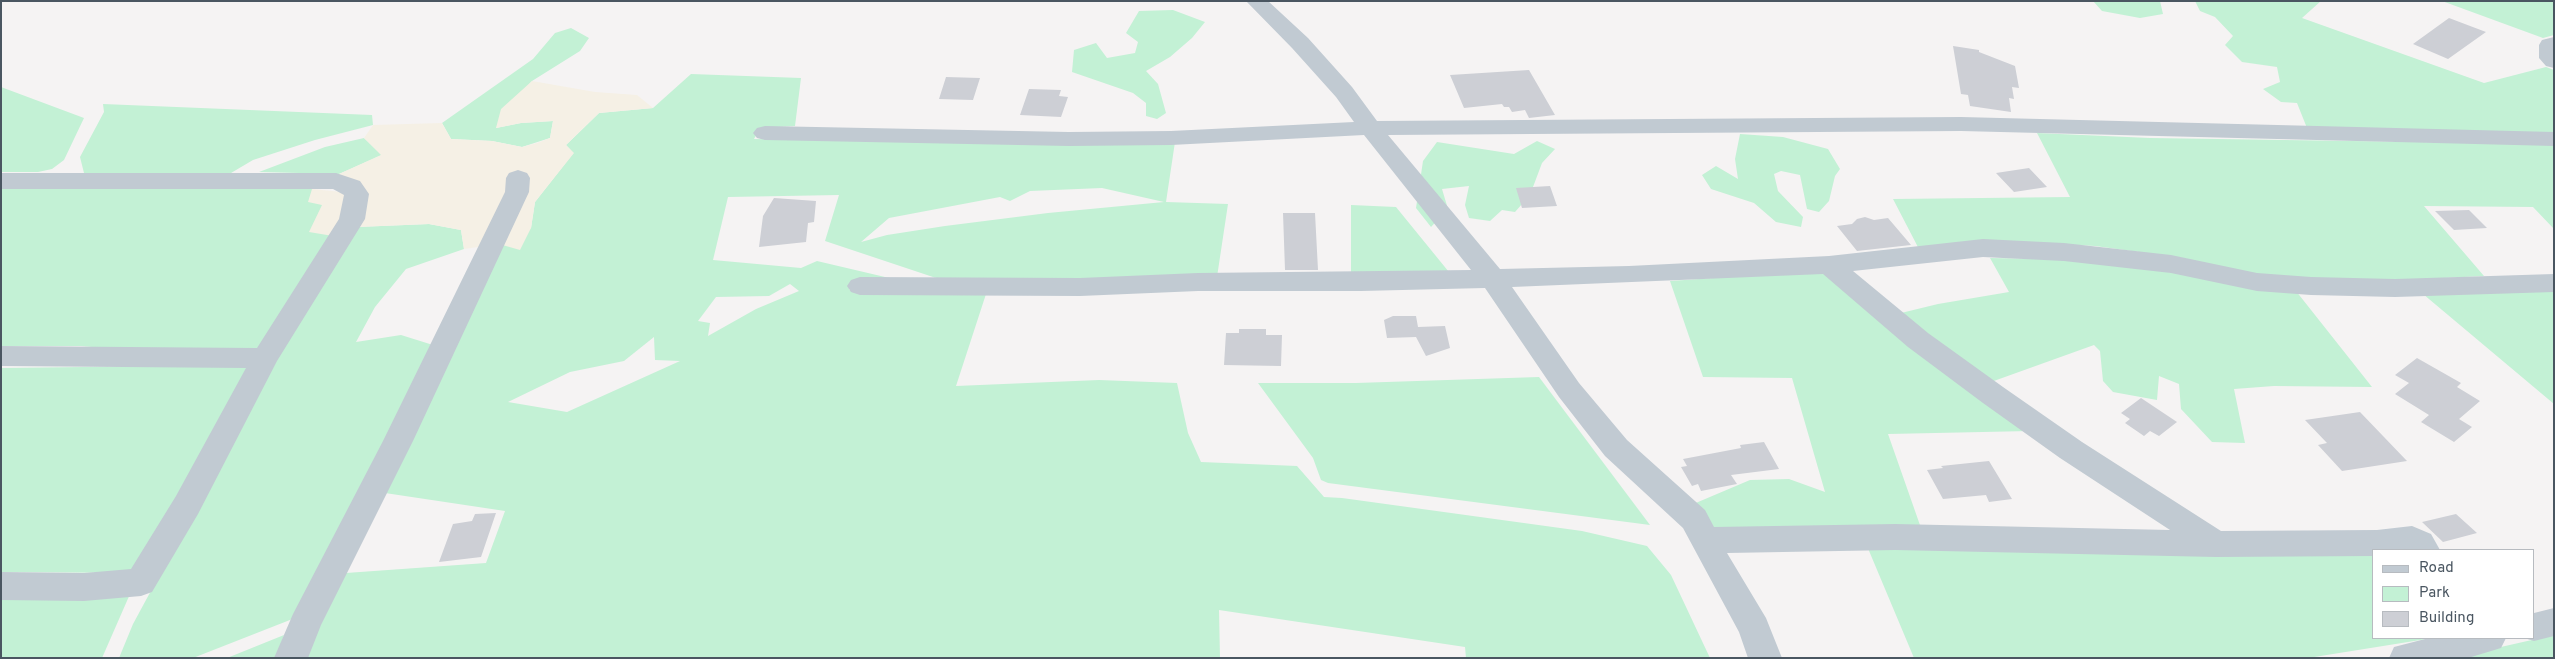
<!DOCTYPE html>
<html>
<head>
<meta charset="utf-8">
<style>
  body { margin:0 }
  #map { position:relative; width:2555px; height:659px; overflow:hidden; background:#f5f3f3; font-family:Overpass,sans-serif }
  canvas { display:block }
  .frame { position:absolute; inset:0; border:2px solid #4a5661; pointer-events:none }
  .legend { position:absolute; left:2372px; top:549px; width:162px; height:90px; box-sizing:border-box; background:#fff; border:1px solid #b7bbc0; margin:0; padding:6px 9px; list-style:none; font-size:15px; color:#4a5661 }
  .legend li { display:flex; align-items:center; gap:10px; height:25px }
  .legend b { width:25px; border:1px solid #b7bbc0 }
</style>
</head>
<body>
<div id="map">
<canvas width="2555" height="659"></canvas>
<div class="frame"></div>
<ul class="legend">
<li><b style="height:6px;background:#c1cad2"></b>Road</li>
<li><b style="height:14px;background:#c3f1d5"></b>Park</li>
<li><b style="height:14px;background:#cdcfd5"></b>Building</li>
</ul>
</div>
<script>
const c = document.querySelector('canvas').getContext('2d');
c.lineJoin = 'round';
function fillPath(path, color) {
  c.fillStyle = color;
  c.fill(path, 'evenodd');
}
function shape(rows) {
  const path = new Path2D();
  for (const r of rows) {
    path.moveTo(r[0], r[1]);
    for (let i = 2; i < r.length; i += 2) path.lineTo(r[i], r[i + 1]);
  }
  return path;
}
fillPath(shape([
  [2093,1,2160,1,2163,14,2140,18,2102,11],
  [2195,1,2321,1,2302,18,2484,83,2546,67,2554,70,2554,134,2307,128,2297,103,2281,102,2263,89,2280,82,2277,67,2242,62,2225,45,2233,36,2215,17,2200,11],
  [2442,1,2554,1,2554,35,2543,38],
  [1173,10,1205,22,1192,38,1170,57,1146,71,1158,84,1166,113,1157,119,1146,116,1146,103,1133,93,1072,72,1074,50,1096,43,1107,58,1135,53,1138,42,1126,33,1139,11],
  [571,28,589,38,580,51,532,81,496,128,521,123,553,121,550,138,522,147,492,141,451,139,442,123,533,59,555,33],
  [691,74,801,78,795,126,760,128,754,139,930,142,1175,142,1166,202,1228,204,1217,277,945,281,825,241,839,195,728,197,713,260,801,268,817,261,902,281,851,281,849,290,986,294,956,386,1099,380,1177,383,1188,433,1201,462,1297,466,1324,497,1342,498,1582,531,1647,546,1671,575,1710,658,1466,658,1465,647,1219,610,1220,658,304,658,346,573,486,563,505,511,385,493,499,244,531,228,535,202,573,153,566,145,599,113,653,108],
  [1102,188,1164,202,1048,213,945,226,887,235,861,242,889,218,1000,197,1010,201,1030,191],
  [790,284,799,291,756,309,708,336,710,323,698,321,716,297,769,296],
  [654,337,655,360,680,361,567,412,508,402,570,372,624,361],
  [1,87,84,118,64,160,52,169,38,172,1,172],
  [103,104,372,115,373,125,315,140,253,160,231,173,84,173,80,157,104,112],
  [2037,133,2150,138,2554,144,2554,229,2533,207,2424,206,2484,276,2404,280,2261,277,2183,258,2095,246,2040,243,1920,251,1893,199,2070,197],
  [1740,134,1783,137,1828,149,1840,169,1835,176,1829,201,1819,212,1807,209,1800,175,1781,171,1774,174,1778,191,1803,217,1801,227,1776,222,1754,203,1711,189,1702,175,1716,166,1738,179,1735,159],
  [364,138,382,155,339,174,259,172,325,147],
  [1537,141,1555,149,1542,163,1530,195,1515,212,1502,210,1490,221,1469,218,1465,205,1469,186,1442,189,1448,209,1431,227,1416,208,1423,161,1437,142,1514,154],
  [1,188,312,189,322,205,333,236,262,351,136,351,81,346,1,346],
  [1351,205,1396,207,1453,277,1351,275],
  [429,224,461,230,464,249,406,269,375,307,356,342,401,335,433,345,295,618,193,658,119,658,133,624,278,356,357,227],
  [1990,258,2048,259,2114,264,2296,291,2372,387,2274,386,2234,389,2245,443,2212,442,2181,409,2179,384,2159,376,2157,400,2113,392,2103,381,2100,351,2094,345,1991,382,1901,313,1938,304,2009,292],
  [1816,271,1831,275,2030,431,1888,434,1921,528,1704,530,1691,505,1750,480,1789,479,1825,492,1792,378,1703,377,1670,281],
  [2554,289,2554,404,2423,294],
  [247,365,251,371,137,573,1,572,1,368],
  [1539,377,1650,525,1328,483,1321,480,1313,458,1258,383,1356,383],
  [1867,546,2374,553,2374,638,2433,638,2308,658,1914,658],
  [1,594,130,594,102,658,1,658],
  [284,635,276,658,227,658],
  [2554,635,2554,658,2452,658]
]), '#c3f1d5');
fillPath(shape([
  [532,81,595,92,637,95,653,108,599,113,566,145,574,153,535,202,531,228,520,250,499,244,464,249,461,230,429,224,357,227,339,174,381,155,364,138,373,125,442,123,451,139,492,141,522,147,537,143,550,138,553,121,521,123,496,128,501,109],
  [312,189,342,192,347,201,333,236,309,232,322,205,308,202]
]), '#f5f0e5');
fillPath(shape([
  [2449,18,2486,32,2448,59,2413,44],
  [1953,46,1979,50,1979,52,2015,66,2019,88,2012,87,2014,99,2009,98,2011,112,1970,106,1968,95,1961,94],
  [1529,70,1555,115,1529,118,1525,110,1512,112,1509,107,1504,107,1502,104,1464,108,1450,75],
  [946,77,980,78,973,100,939,99],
  [1029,89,1061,90,1059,96,1068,97,1061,117,1020,115],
  [2029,168,2047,187,2014,192,1996,173],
  [1550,186,1557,206,1522,208,1516,188],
  [774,198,816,201,814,222,808,223,806,242,759,247,763,216],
  [2469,210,2487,228,2454,230,2435,211],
  [1283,213,1315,213,1318,270,1285,270],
  [1865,217,1874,220,1888,218,1911,245,1857,251,1837,226,1852,224,1857,219],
  [1393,316,1416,316,1418,327,1445,326,1450,348,1426,356,1416,337,1387,338,1384,320],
  [1239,329,1266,329,1266,335,1282,335,1281,366,1224,365,1226,333,1239,333],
  [2417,358,2461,383,2457,387,2480,401,2459,419,2472,427,2454,442,2421,422,2429,415,2395,394,2409,383,2395,375],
  [2141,398,2177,422,2159,436,2150,431,2144,436,2125,423,2130,419,2121,413],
  [2360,412,2407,461,2342,471,2318,445,2327,443,2305,420],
  [1764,442,1779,469,1731,475,1737,484,1701,491,1698,484,1692,486,1681,467,1687,466,1683,459,1741,448,1740,445],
  [1989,461,2012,499,1989,502,1986,495,1943,499,1927,470,1943,468,1941,466],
  [496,513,481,557,439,562,453,524,472,521,475,514],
  [2456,514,2477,533,2443,542,2422,522]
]), '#cdcfd5');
fillPath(shape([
  [1246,1,1268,1,1308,38,1352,87,1377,121,1961,117,2554,132,2554,146,1961,131,1388,135,1500,269,1629,266,1829,256,1983,239,2064,243,2171,255,2257,273,2311,277,2395,279,2554,274,2554,292,2395,297,2311,295,2257,291,2171,273,2064,261,1983,257,1853,271,1928,333,2003,387,2082,442,2221,531,2377,530,2412,526,2431,534,2440,550,2374,550,2374,556,2216,557,1895,550,1727,553,1766,618,1782,658,1748,658,1739,632,1683,528,1605,456,1559,397,1485,288,1361,291,1198,291,1080,296,860,295,851,292,847,286,851,280,860,277,1080,278,1198,273,1471,270,1364,135,1171,145,1069,146,765,140,757,138,753,133,757,128,765,126,1069,132,1171,131,1354,122,1336,97,1292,48,1246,1],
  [1823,274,1908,347,1983,403,2060,458,2170,530,1895,524,1714,527,1705,510,1627,440,1579,383,1512,287,1823,274],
  [2554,37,2554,68,2546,66,2539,58,2539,45,2542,40,2554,37],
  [518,170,527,173,530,178,529,192,413,441,321,625,308,658,274,658,293,614,383,441,505,192,506,178,509,173,518,170],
  [1,173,336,173,360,181,369,194,365,219,277,361,198,514,152,592,141,596,84,601,1,600,1,572,84,573,131,569,176,496,246,368,1,366,1,346,257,348,339,219,344,195,333,189,1,189,1,173],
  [2554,608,2554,636,2534,641,2524,638,2534,638,2534,613,2554,608],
  [2429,638,2506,638,2501,648,2468,658,2389,658,2394,647,2429,638]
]), '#c1cad2');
</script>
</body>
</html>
